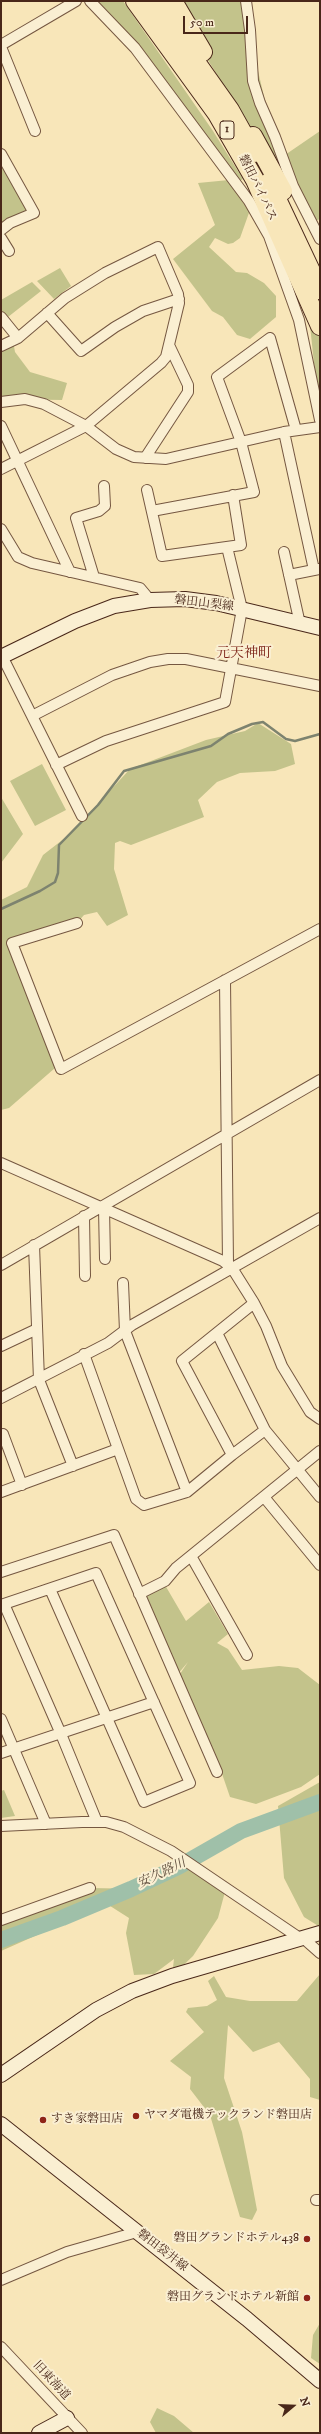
<!DOCTYPE html>
<html>
<head>
<meta charset="utf-8">
<style>
  body { margin:0 }
  #map { position:relative; width:321px; height:2434px; overflow:hidden; background:#f8e6b9; font-family:"IM FELL DW Pica",serif }
  canvas { display:block }
  .frame { position:absolute; inset:0; border:2px solid #492719; pointer-events:none }
  .north { position:absolute; left:273px; top:2386px; width:40px; height:40px; -webkit-text-stroke:3px #faefd2; paint-order:stroke; rotate:71deg; font-size:11px; font-weight:700; line-height:16px; text-align:center; color:#492719 }
  .north::after { content:''; display:block; margin:auto; width:14px; height:18px; background:#492719; clip-path:polygon(50% 0,100% 100%,50% 72%,0 100%) }
  .scale { position:absolute; left:183px; top:16px; width:65px; height:18px; box-sizing:border-box; border:2px solid #492719; border-top:0; padding-left:5px; font-size:12px; line-height:14px; white-space:nowrap; color:#492719; -webkit-text-stroke:3px #faefd2; paint-order:stroke }
</style>
</head>
<body>
<div id="map">
<canvas width="321" height="2434"></canvas>
<div class="frame"></div>
<div class="north">N</div>
<div class="scale">50 m</div>
</div>
<script>
const c = document.querySelector('canvas').getContext('2d');
c.lineJoin = 'round';
function fillPath(path, color) {
  c.fillStyle = color;
  c.fill(path, 'evenodd');
}
function shape(rows) {
  const path = new Path2D();
  for (const r of rows) {
    path.moveTo(r[0], r[1]);
    for (let i = 2; i < r.length; i += 2) path.lineTo(r[i], r[i + 1]);
  }
  return path;
}
function stroke(path, color, width, dash) {
  c.strokeStyle = color;
  c.lineWidth = width;
  c.lineCap = dash ? 'butt' : 'round';
  c.setLineDash(dash || []);
  c.stroke(path);
}
function write(font, color, halo, rows, align = 'center') {
  c.font = font + ' "IM FELL DW Pica","Noto Serif JP",serif';
  c.lineWidth = 4;
  c.setLineDash([]);
  c.textBaseline = 'middle';
  c.strokeStyle = halo;
  c.fillStyle = color;
  for (const [text, x, y, turn = 0] of rows) {
    c.save();
    c.translate(x, y);
    c.rotate((+turn || 0) * Math.PI / 180);
    c.textAlign = isNaN(turn) ? turn : align;
    if (halo) c.strokeText(text, 0, 0);
    c.fillText(text, 0, 0);
    c.restore();
  }
}
fillPath(shape([
  [88,1,123,1,213,131,243,179,238,182,161,80],
  [178,1,244,1,251,41,284,182,201,49],
  [320,131,320,219,306,225,282,157],
  [1,154,34,213,1,230],
  [229,180,250,210,240,238,233,243,228,244,215,238,209,247,236,272,247,273,264,283,276,296,276,317,250,339,237,335,223,317,212,311,173,259,215,225,198,183],
  [60,268,71,286,54,299,37,281],
  [32,282,41,291,8,317,1,310,1,300],
  [307,297,320,336,320,420],
  [13,341,15,352,30,372,67,383,62,400,1,399,1,346],
  [258,723,291,744,295,764,275,771,240,773,217,782,198,800,204,817,131,845,120,841,115,843,114,869,128,915,107,926,97,912,84,915,77,923,12,943,55,1068,9,1108,1,1110,1,900,27,887,43,855,70,834,130,769,206,740,245,731],
  [42,764,66,810,35,826,10,781],
  [1,797,23,834,1,863],
  [165,1585,186,1621,209,1602,228,1634,217,1643,228,1649,242,1670,279,1666,298,1668,320,1685,320,1774,301,1787,256,1804,230,1797,219,1765,178,1677,188,1662,177,1675,142,1592],
  [320,1782,320,1927,304,1917,284,1878,278,1806],
  [4,1790,15,1816,1,1818,1,1791],
  [194,1867,226,1888,218,1918,193,1956,172,1976,174,1959,154,1974,134,1975,126,1933,129,1918,107,1904,1,1951,1,1921,90,1888,145,1889,153,1877],
  [320,1974,320,2100,310,2097,310,2079,279,2042,253,2052,228,2025,224,2078,242,2132,248,2162,257,2210,252,2220,240,2217,210,2115,190,2089,191,2077,170,2061,204,2032,186,2012,188,2008,207,2006,217,2000,208,1981,214,1976,226,1997,250,2001,297,2001],
  [320,2323,320,2364,311,2358,313,2335],
  [157,2408,174,2416,194,2433,156,2433,150,2422]
]), '#c3c38b');
stroke(shape([
  [1,909,40,891,55,882,58,873,59,845,98,805,124,771,211,746,228,734,252,724,263,722,286,739,295,741,320,734]
]), '#7d836f', 2.5);
stroke(shape([
  [1,1940,62,1918,131,1889,178,1867,241,1831,320,1802]
]), '#9fc0a9', 16);
const street = shape([
  [90,1,135,48,249,201,269,236,299,320,320,420],
  [246,1,250,30,253,81,260,103,275,137,293,186,320,239],
  [1,45,76,1],
  [1,47,35,131],
  [1,154,34,213,10,223,1,230],
  [1,238,9,251],
  [47,313,81,351,115,327,143,311,179,299],
  [1,317,18,338],
  [1,346,18,338,65,298,105,273,158,247,178,294,179,303,166,357,161,363,86,426,1,469],
  [1,402,25,399,44,404,86,426,116,449,134,457,166,459,284,432,320,427],
  [1,426,70,572],
  [284,432,314,570],
  [145,458,188,392,188,385,169,345],
  [147,490,162,556,241,545,233,495],
  [152,511,254,492,241,442,217,377,270,338,296,430],
  [1,529,18,557,32,563,140,588,150,600],
  [284,552,300,624],
  [289,575,319,569],
  [94,577,76,518,99,511,105,506,104,486],
  [1,654,82,816],
  [32,716,112,675,150,662,168,659,186,659,320,686],
  [56,765,106,741,225,702,242,609,227,547],
  [77,923,12,943,61,1069,320,929],
  [225,980,228,1264],
  [1,1163,223,1261,232,1268,254,1303,266,1326,282,1366,310,1412,320,1419],
  [104,1208,105,1259],
  [84,1216,85,1276],
  [34,1245,39,1380,73,1466],
  [1,1265,320,1080],
  [123,1283,125,1331,187,1492,232,1455],
  [254,1303,182,1361,232,1455,265,1430],
  [217,1333,265,1430,320,1497],
  [1,1346,37,1329],
  [84,1354,136,1499,144,1505,187,1492],
  [1,1398,108,1343,132,1325,320,1218],
  [1,1435,3,1434,22,1485],
  [1,1492,118,1449],
  [264,1497,320,1565],
  [191,1556,247,1655],
  [1,1572,114,1535,217,1772],
  [139,1594,165,1581,176,1568,320,1451],
  [4,1604,61,1734,97,1822],
  [1,1605,96,1573,190,1783,144,1802,50,1589],
  [1,1719,46,1824],
  [1,1753,154,1702],
  [1,1826,82,1822,106,1822,124,1827,171,1851,301,1939],
  [1,1920,90,1888],
  [303,1938,320,1953],
  [316,2200,320,2200],
  [1,2280,67,2252,137,2232],
  [1,2347,82,2433]
]);
const secondary = shape([
  [1,657,75,621,114,606,150,600,185,599,216,603,320,628],
  [1,2075,96,2010,132,1991,172,1976,320,1933],
  [1,2124,247,2319,320,2381],
  [39,2433,67,2418]
]);
const highway = shape([
  [135,1,217,114,255,180,320,326],
  [153,1,230,110,254,153],
  [173,1,203,52],
  [253,136,283,191],
  [269,182,320,290]
]);
stroke(street, '#755741', 12);
stroke(secondary, '#492719', 16);
stroke(highway, '#492719', 20);
stroke(street, '#faefd2', 10);
stroke(secondary, '#faefd2', 14);
stroke(highway, '#f8e6b9', 18);
for (const [x, y, r, color] of [
  [136,2116,4,"#8f2418"],
  [43,2120,4,"#8f2418"],
  [307,2239,4,"#8f2418"],
  [307,2298,4,"#8f2418"]
]) {
  const dot = new Path2D();
  dot.arc(x, y, r, 0, 2 * Math.PI);
  c.fillStyle = color;
  c.fill(dot);
  stroke(dot, '#faefd2', 1.5);
}
for (const [x, y, w] of [
  [227,130,14]
]) {
  const box = new Path2D();
  box.roundRect(x - w / 2, y - 9, w, 18, 3);
  c.fillStyle = '#faefd2';
  c.fill(box);
  stroke(box, '#492719', 1);
}
write('bold 11px', '#492719', null, [
  ["1",227,130]
]);
write('12px', '#492719', '#faefd2', [
  ["磐田バイパス",257,188,64],
  ["磐田山梨線",204,604,7],
  ["磐田袋井線",162,2251,38],
  ["旧東海道",51,2381,47]
]);
write('12px', '#492719', '#faefd2', [
  ["ヤマダ電機テックランド磐田店",144,2116],
  ["すき家磐田店",51,2120],
  ["磐田グランドホテル438",299,2239,"right"],
  ["磐田グランドホテル新館",299,2298,"right"]
], 'left');
write('italic 13px', '#5e4d3d', '#faefd2', [
  ["安久路川",162,1874,-26]
]);
write('14px', '#7a1f14', '#faefd2', [
  ["元天神町",244,654]
]);
</script>
</body>
</html>
